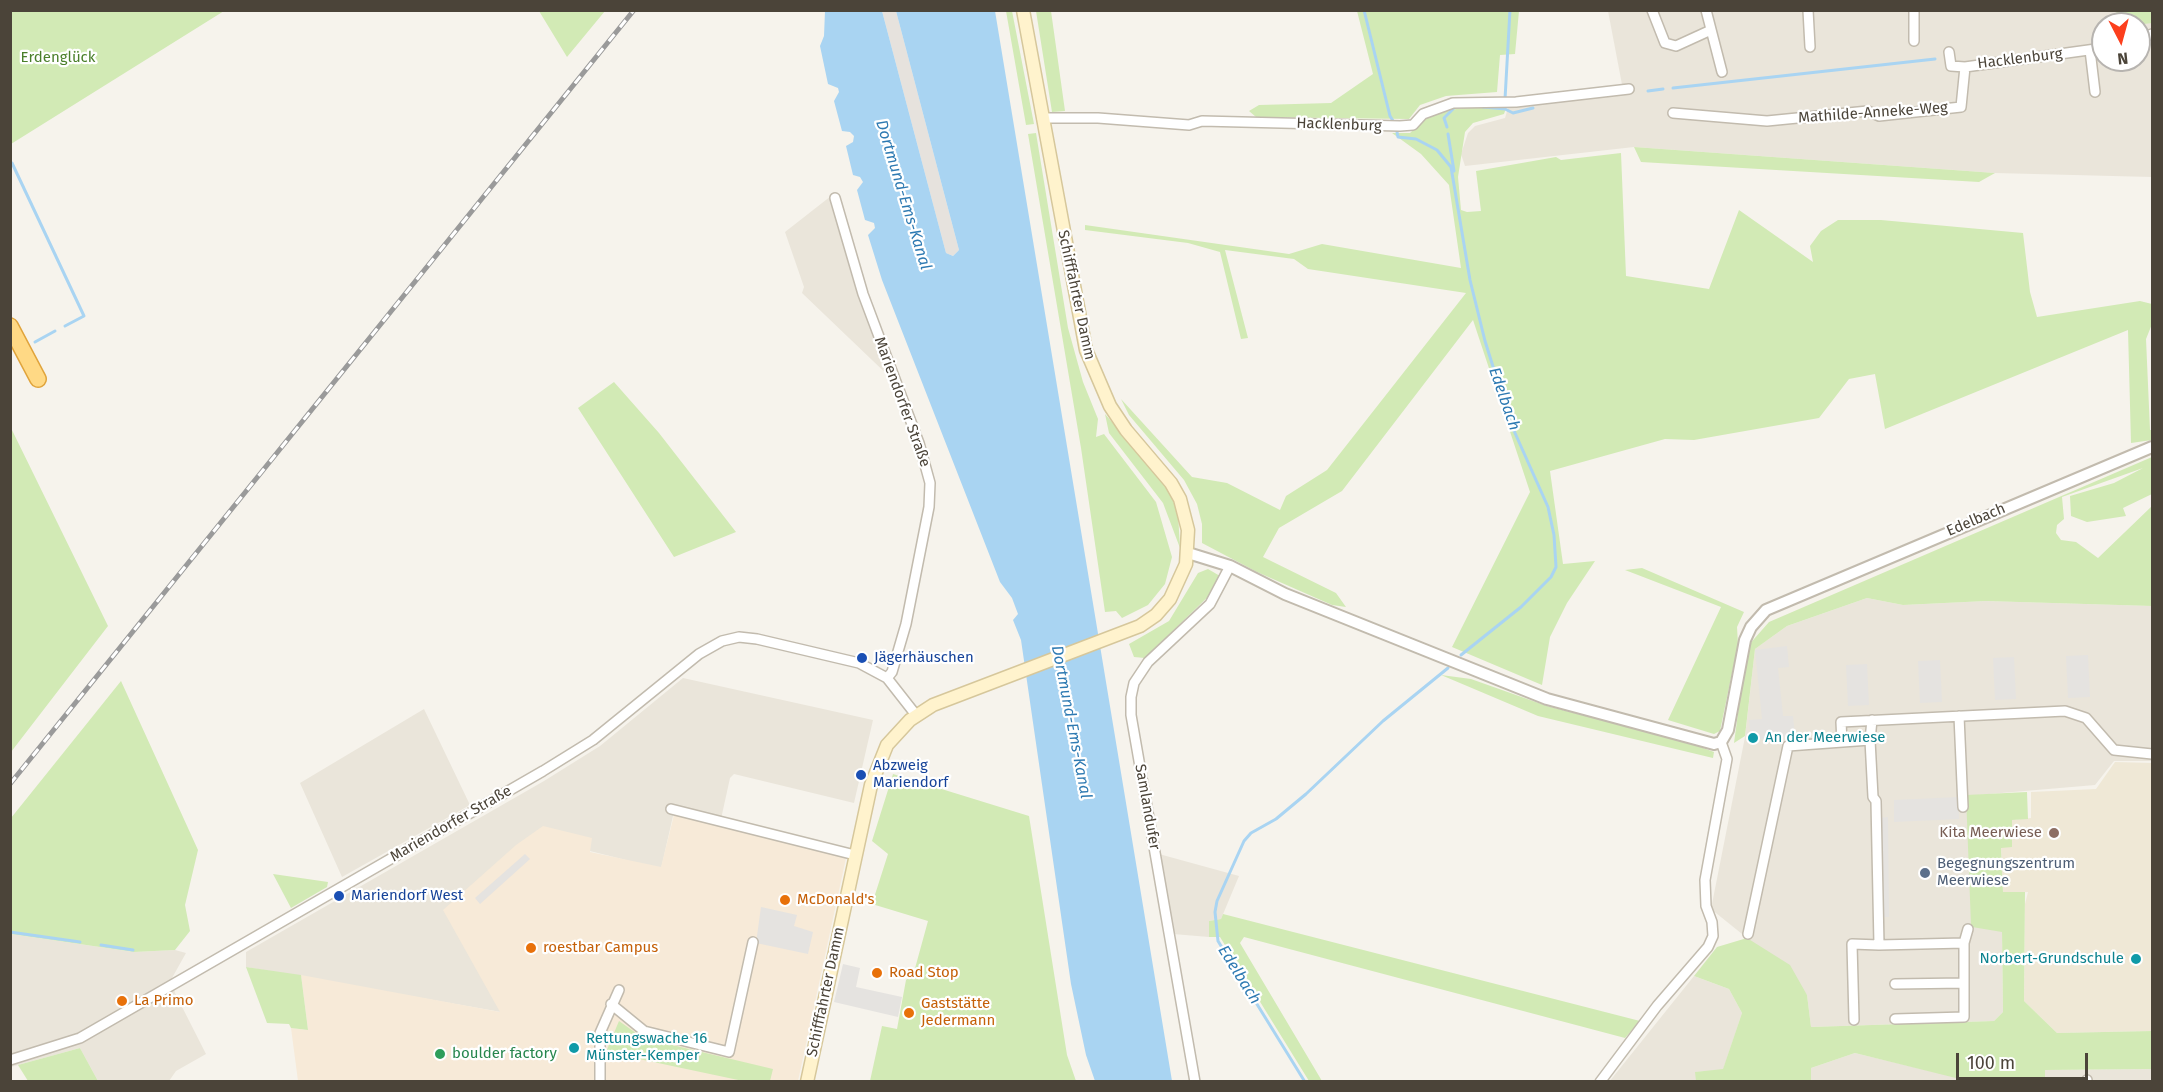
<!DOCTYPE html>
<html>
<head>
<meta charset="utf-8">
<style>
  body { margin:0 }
  #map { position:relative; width:2163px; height:1092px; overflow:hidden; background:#f6f3ec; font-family:"Fira Sans",sans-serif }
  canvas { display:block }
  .frame { position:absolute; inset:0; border:12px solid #4b4439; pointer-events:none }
  .north { position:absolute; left:2091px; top:12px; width:60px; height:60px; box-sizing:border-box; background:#fff; border:2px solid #b7b4b0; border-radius:50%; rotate:174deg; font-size:16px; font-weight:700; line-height:24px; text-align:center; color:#4b4439 }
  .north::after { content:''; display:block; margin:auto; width:21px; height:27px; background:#fc3f1d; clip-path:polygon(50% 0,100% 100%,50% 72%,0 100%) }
  .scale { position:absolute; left:1956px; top:1053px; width:132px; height:27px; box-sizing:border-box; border:3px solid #4b4439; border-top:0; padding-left:8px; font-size:18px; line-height:21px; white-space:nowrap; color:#4b4439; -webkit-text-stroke:4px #fff; paint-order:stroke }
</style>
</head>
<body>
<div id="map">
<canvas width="2163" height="1092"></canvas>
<div class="frame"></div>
<div class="north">N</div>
<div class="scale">100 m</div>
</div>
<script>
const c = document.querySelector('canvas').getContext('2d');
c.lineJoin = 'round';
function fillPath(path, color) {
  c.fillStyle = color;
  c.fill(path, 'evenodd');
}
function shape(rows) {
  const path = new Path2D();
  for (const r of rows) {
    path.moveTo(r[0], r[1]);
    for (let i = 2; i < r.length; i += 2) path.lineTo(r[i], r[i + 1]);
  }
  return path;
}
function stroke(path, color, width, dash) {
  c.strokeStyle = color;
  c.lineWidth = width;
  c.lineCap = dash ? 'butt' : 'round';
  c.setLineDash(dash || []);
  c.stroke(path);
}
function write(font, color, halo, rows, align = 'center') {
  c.font = font + ' "Fira Sans",sans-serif';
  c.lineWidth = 4.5;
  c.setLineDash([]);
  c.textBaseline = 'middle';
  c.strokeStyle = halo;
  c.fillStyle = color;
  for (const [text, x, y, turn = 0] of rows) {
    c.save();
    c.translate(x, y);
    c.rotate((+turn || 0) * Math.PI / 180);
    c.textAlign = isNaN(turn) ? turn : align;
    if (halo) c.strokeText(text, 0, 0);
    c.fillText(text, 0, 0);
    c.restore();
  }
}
fillPath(shape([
  [1608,11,2152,11,2152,177,1995,173,1634,147,1465,166,1461,154,1468,133,1475,126,1505,118,1508,108,1624,95],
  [2103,24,2139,24,2139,60,2103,60],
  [831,196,846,250,896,383,802,293,804,287,785,232],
  [1867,598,1903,605,1986,601,2152,606,2152,761,2114,761,2095,785,1966,796,2002,931,2003,1012,1994,1021,1811,1027,1807,995,1747,938,1711,909,1745,737,1755,649,1787,626],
  [683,678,873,720,854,803,734,774,730,778,721,819,675,807,661,869,590,851,501,1012,246,967,246,952,544,781,600,746],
  [424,709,470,805,342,877,300,783],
  [1159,854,1239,876,1221,919,1209,921,1209,937,1173,934],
  [11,934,134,952,175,950,186,953,172,978,175,993,206,1054,176,1071,169,1081,98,1081,80,1048,11,1067],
  [1694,976,1729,989,1742,1013,1723,1070,1696,1072,1696,1081,1609,1082],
  [1855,1053,1972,1081,1811,1081,1811,1068],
  [2152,1069,2152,1081,2045,1081,2045,1070]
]), '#eae5da');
fillPath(shape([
  [674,815,846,858,798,1081,298,1081,291,1028,308,1030,301,975,500,1012,443,910,516,845,543,826,592,838,590,852,661,867]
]), '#f7ead8');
fillPath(shape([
  [882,11,896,11,959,250,953,256,946,253]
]), '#e6e2dd');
fillPath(shape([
  [2115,762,2152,763,2152,1031,2057,1033,2024,1001,2025,904,2028,892,2003,893,2001,847,2012,846,2011,820,2031,818,2031,792,2096,789]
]), '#efe8d6');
fillPath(shape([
  [11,10,224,10,224,11,11,144],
  [539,11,605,11,567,57],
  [1006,11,1012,11,1034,124,1026,125],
  [1036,11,1051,11,1065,111,1052,112],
  [1357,11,1519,11,1515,54,1500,55,1497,92,1446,96,1420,105,1409,119,1256,117,1249,111,1259,105,1331,103,1373,74],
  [2116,11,2152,11,2152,23,2144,24,2145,34,2139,35,2139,24,2118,24],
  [1472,107,1506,108,1504,114,1473,123,1465,132,1458,177,1461,210,1467,212,1481,211,1476,171,1556,157,1561,160,1621,153,1626,276,1709,289,1739,210,1813,262,1810,246,1821,231,1838,220,1881,220,2023,233,2030,292,2037,317,2140,301,2152,304,2152,324,2146,339,2150,430,2152,430,2152,440,2131,443,2128,330,1885,429,1875,374,1849,379,1819,418,1694,440,1665,439,1550,471,1563,564,1595,561,1567,603,1550,637,1542,685,1452,647,1530,492,1473,320,1342,491,1279,528,1263,557,1336,593,1346,607,1332,605,1257,572,1202,543,1202,524,1197,504,1184,480,1129,415,1121,399,1192,477,1227,483,1280,510,1286,496,1327,470,1466,293,1308,269,1294,259,1225,250,1248,338,1241,339,1220,252,1188,243,1085,230,1085,225,1289,254,1322,244,1461,268,1449,185,1421,154,1392,133,1410,133,1423,120,1441,111],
  [1036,133,1068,328,1083,382,1098,419,1096,437,1104,434,1156,502,1172,557,1165,584,1148,605,1122,618,1116,611,1105,612,1081,448,1028,134],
  [1634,147,1995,173,1979,182,1641,162],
  [614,382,659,433,736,532,674,557,578,408],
  [1105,414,1163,481,1171,496,1178,513,1180,548,1163,503,1109,433],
  [11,428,108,626,11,752,10,752],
  [2152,457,2152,494,2123,508,2126,516,2087,522,2071,516,2070,496,2114,483,2143,468,2062,497,2064,519,2057,525,2056,533,2061,540,2076,542,2098,558,2152,506,2152,606,1986,601,1903,605,1867,598,1787,626,1755,649,1745,736,1734,743,1747,647,1769,622],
  [1642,568,1744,612,1737,627,1738,644,1720,731,1714,734,1668,720,1721,607,1625,570],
  [1208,569,1220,576,1218,587,1145,658,1134,657,1129,644,1169,621,1198,573],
  [1441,675,1471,679,1547,706,1690,743,1714,752,1713,758,1538,716],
  [121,681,198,850,185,905,190,931,175,950,134,952,11,934,11,818],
  [893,774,1029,816,1067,1055,1076,1081,870,1081,882,1026,897,1029,906,980,914,972,928,921,872,904,888,854,872,841],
  [2027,792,2028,819,2012,820,2012,847,2001,848,2003,892,2025,892,2024,1001,2057,1033,2152,1031,2152,1069,2045,1070,2045,1081,1972,1082,1855,1053,1811,1068,1811,1081,1696,1081,1695,1072,1723,1069,1742,1013,1729,989,1694,976,1717,947,1747,938,1790,965,1807,995,1811,1027,1994,1021,2003,1012,2002,932,1972,927,1971,925,1966,795],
  [273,874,328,882,327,887,291,908],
  [1223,914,1640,1021,1625,1038,1244,937,1240,943,1322,1081,1309,1081,1220,937,1209,937,1209,921,1221,919],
  [246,967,301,975,308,1030,291,1028,289,1024,267,1023],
  [619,1021,643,1038,773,1069,770,1081,743,1081,606,1052],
  [80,1048,98,1081,28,1081,18,1065]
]), '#d2eab5');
fillPath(shape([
  [1787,646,1789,667,1778,668,1783,716,1793,716,1795,736,1751,740,1749,720,1762,719,1755,650],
  [2088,655,2090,697,2068,698,2066,656],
  [2014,657,2016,699,1995,700,1993,658],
  [1940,660,1942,702,1920,703,1918,661],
  [1867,664,1869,705,1848,706,1846,665],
  [1958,797,1959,819,1894,822,1894,800],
  [1888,817,1889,917,1882,917,1880,818],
  [525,854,530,859,480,904,475,898],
  [761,907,797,915,794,926,813,932,808,954,756,943],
  [843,964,860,968,856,987,902,997,898,1017,834,1002]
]), '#e5e3e0');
fillPath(shape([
  [825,11,882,11,946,253,953,256,959,250,896,11,995,11,1172,1081,1095,1081,1086,1055,1071,984,1021,640,1013,620,1018,614,1012,598,1000,582,882,280,868,235,875,228,874,223,865,220,857,190,863,182,860,177,853,175,846,146,853,142,854,136,850,132,842,131,834,101,839,92,838,88,828,84,820,46,824,36]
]), '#a9d4f2');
stroke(shape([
  [1364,10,1390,116,1395,124],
  [1673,88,1935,59],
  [1648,91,1663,89],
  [1505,99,1510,10],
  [1483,107,1505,109,1513,113,1533,108],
  [1447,127,1444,118,1455,107],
  [1397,132,1398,137,1416,139,1437,150,1451,167,1470,280,1485,341,1511,424,1548,507,1554,535,1556,567,1551,577,1521,607,1461,655],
  [1448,134,1454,171],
  [10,164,12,163,84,316,65,326],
  [35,342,55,331],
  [10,932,80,942],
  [101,945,133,950],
  [1305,1082,1218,941,1215,912,1217,901,1244,841,1251,833,1276,819,1306,794,1383,721,1448,668]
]), '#a9d4f2', 3);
const minor = shape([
  [1652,10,1665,43,1676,46,1711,30],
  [1706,10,1722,72],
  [1808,10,1810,47],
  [2139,39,2152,34],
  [1914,41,1914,10],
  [2090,50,2095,92],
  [1949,52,1951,66,1965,67,2103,48],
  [1673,113,1767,121,1868,111,1879,116,1961,107,1965,67],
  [1042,118,1098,118,1189,125,1202,121,1400,126,1413,125,1423,114,1453,103,1516,102,1629,89],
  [835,198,863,294,919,443,930,483,929,507,906,624,892,672,887,678],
  [1959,716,1963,807],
  [1842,742,1841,722,2065,711,2086,718,2114,750,2152,754],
  [671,809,855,855],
  [1748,934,1788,746,1870,740,1872,720],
  [1964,943,1968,929],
  [1879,945,1964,943,1964,1017,1895,1019],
  [1895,984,1964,983],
  [611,1004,644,1031,729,1052,753,942],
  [1854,1020,1852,944,1879,945,1876,801,1873,797,1870,740],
  [10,1060,80,1038,543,771,593,740,699,654,722,641,739,637,757,639,859,663,887,678,916,715],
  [2087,1080,2087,1082],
  [600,1082,600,1033,619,990],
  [1195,1082,1131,715,1131,697,1134,683,1148,662,1210,604,1230,566],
  [1600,1082,1657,1006,1708,947,1713,936,1712,922,1706,906,1705,880,1727,759,1721,742]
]);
const tertiary = shape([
  [1188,553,1230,566,1285,594,1547,699,1714,744,1721,742,1728,730,1745,640,1751,627,1766,610,2152,447]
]);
const secondary = shape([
  [807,1082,871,785,887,745,910,720,933,705,1140,626,1156,615,1170,599,1186,564,1188,530,1180,499,1171,483,1126,430,1110,406,1086,350,1023,10]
]);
const trunk = shape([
  [10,326,38,379]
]);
stroke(minor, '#c2bbae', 12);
stroke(tertiary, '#c2bbae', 14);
stroke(secondary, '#d6c79b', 15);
stroke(trunk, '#e0a43c', 18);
stroke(minor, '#fff', 9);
stroke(tertiary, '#fff', 10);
stroke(secondary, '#fff3cd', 12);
stroke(trunk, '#ffd985', 15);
const rail = shape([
  [10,784,634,10]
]);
stroke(rail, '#9a9a9a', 5);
stroke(rail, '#fff', 3, [9]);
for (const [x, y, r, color] of [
  [862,658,6,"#1a4fb4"],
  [1753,738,6,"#0f9aa8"],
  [861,775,6,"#1a4fb4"],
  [2054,833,6,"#8d6e63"],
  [1925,873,6,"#5c6f8a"],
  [339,896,6,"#1a4fb4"],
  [785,900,6,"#e8710a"],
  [531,948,6,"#e8710a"],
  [2136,959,6,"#0f9aa8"],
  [877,973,6,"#e8710a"],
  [122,1001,6,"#e8710a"],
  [909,1013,6,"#e8710a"],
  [574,1048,6,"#0f9aa8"],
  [440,1054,6,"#2e9e5b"]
]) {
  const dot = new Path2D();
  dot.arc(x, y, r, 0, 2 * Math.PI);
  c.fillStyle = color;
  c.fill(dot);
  stroke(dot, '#fff', 2);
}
write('15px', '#4a7f2a', '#fff', [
  ["Erdenglück",58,58]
]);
write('15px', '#4b4439', '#fff', [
  ["Hacklenburg",2020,59,-7],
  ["Mathilde-Anneke-Weg",1873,113,-4],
  ["Hacklenburg",1339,125,2],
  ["Schifffahrter Damm",1076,295,78],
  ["Mariendorfer Straße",902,402,70],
  ["Edelbach",1976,520,-23],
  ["Samlandufer",1147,807,80],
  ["Mariendorfer Straße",451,824,-30],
  ["Schifffahrter Damm",826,992,-78]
]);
write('15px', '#164399', '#fff', [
  ["Jägerhäuschen",874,658],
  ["Abzweig",873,766],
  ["Mariendorf",873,783],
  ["Mariendorf West",351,896]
], 'left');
write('15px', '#0d838f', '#fff', [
  ["An der Meerwiese",1765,738],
  ["Norbert-Grundschule",2124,959,"right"],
  ["Rettungswache 16",586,1039],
  ["Münster-Kemper",586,1056]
], 'left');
write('15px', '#785e54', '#fff', [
  ["Kita Meerwiese",2042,833]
], 'right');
write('15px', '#4e5e75', '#fff', [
  ["Begegnungszentrum",1937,864],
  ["Meerwiese",1937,881]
], 'left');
write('15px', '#c56008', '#fff', [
  ["McDonald's",797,900],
  ["roestbar Campus",543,948],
  ["Road Stop",889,973],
  ["La Primo",134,1001],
  ["Gaststätte",921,1004],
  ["Jedermann",921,1021]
], 'left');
write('15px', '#27864d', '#fff', [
  ["boulder factory",452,1054]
], 'left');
write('italic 16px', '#2e7ab2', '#fff', [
  ["Dortmund-Ems-Kanal",903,195,73],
  ["Edelbach",1504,399,71],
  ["Dortmund-Ems-Kanal",1071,722,79],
  ["Edelbach",1239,975,58]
]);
</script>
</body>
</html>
